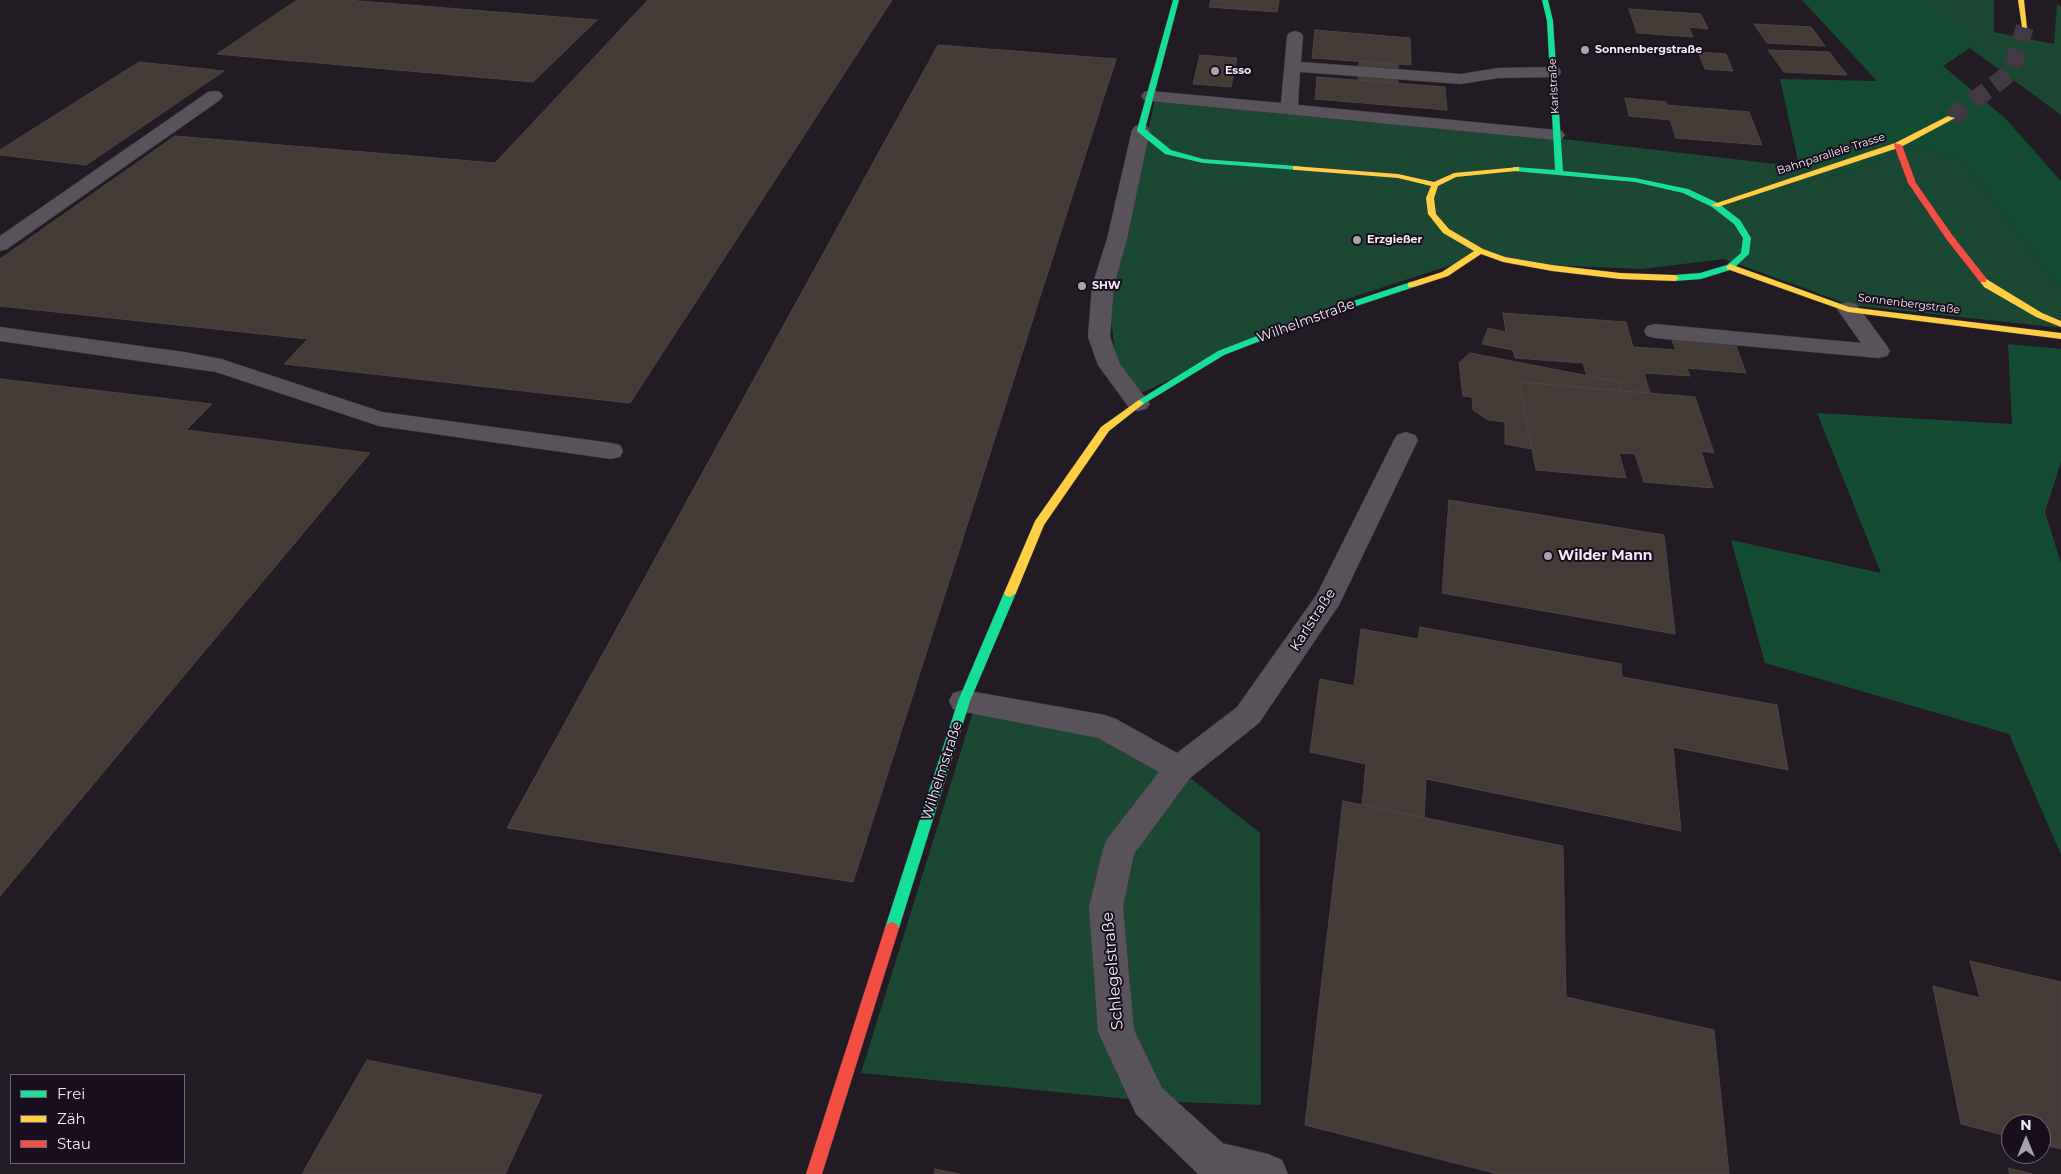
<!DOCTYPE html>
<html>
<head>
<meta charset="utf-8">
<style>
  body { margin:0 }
  #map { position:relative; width:2061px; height:1174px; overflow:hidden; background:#221b24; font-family:Montserrat,sans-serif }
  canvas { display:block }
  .legend { position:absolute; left:10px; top:1074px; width:175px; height:90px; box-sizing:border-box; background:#190e1e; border:1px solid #706675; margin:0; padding:6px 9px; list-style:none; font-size:15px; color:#f3ebf7 }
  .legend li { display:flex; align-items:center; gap:10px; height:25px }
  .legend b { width:25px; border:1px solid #706675 }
  .north { position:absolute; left:2001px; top:1114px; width:50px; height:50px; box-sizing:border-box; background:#190e1e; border:1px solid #706675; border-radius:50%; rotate:0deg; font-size:14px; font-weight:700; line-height:20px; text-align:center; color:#f3ebf7 }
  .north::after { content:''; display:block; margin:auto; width:18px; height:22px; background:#aaa2ad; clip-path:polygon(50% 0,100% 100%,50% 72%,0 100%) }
</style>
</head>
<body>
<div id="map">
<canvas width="2061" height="1174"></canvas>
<ul class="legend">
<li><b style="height:6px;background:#16e098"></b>Frei</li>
<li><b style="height:6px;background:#ffcf43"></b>Zäh</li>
<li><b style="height:6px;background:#f24e42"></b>Stau</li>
</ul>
<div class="north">N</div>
</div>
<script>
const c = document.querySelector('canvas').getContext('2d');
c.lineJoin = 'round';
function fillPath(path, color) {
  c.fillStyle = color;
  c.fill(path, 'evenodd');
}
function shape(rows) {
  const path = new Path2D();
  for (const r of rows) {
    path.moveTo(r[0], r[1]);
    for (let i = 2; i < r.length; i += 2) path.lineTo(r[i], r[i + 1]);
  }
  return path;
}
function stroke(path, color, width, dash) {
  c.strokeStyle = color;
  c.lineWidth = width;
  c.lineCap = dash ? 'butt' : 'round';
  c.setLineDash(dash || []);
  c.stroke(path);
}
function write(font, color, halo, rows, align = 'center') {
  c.font = font + ' Montserrat,sans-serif';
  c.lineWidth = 4;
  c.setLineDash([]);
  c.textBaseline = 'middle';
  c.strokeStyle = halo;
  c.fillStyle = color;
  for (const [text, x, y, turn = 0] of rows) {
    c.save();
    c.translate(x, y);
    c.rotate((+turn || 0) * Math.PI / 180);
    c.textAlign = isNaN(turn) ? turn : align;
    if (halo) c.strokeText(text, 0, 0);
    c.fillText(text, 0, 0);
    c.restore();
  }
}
fillPath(shape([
  [1918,0,1994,0,1994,32,2054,44,2057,4,2061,7,2061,115,1970,48,1977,43],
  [1155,99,1546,137,1793,166,1828,178,1920,146,1961,159,2058,286,2061,287,2061,328,1850,305,1724,259,1642,269,1546,265,1482,255,1350,298,1141,393,1116,363,1110,309],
  [973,712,1105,727,1179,769,1260,833,1261,1105,1149,1101,861,1073]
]), '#1b4832');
fillPath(shape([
  [1802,0,1918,0,1945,13,1977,43,1943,66,2005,118,2061,181,2061,287,2058,286,1961,159,1920,146,1828,178,1793,166,1798,161,1780,79,1877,81],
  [2008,344,2061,349,2061,462,2045,512,2061,563,2061,855,2009,734,1765,663,1731,540,1881,573,1817,413,2012,424]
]), '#144b33');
const building = shape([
  [297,0,347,0,597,20,533,82,217,54,297,0],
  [648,0,892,0,630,403,284,364,308,339,0,306,0,259,175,136,495,163,648,0],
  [1211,0,1279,0,1277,12,1209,7,1211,0],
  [1629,9,1701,14,1708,29,1689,27,1693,37,1637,33,1629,9],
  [1754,24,1811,27,1825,46,1767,43,1754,24],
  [1315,30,1410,38,1411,65,1312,58,1315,30],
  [938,45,1116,59,853,882,507,828,938,45],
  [1768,50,1829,52,1847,75,1784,72,1768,50],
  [1698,52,1726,54,1733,71,1705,69,1698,52],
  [1200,55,1237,58,1231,87,1193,84,1200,55],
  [1359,61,1398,65,1398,83,1358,80,1359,61],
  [139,62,224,71,86,165,0,155,0,150,139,62],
  [1317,77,1445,87,1447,110,1315,99,1317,77],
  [1625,98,1666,102,1667,105,1749,112,1762,145,1676,138,1670,120,1629,116,1625,98],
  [1503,313,1626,322,1633,347,1676,350,1671,338,1735,343,1746,373,1687,368,1690,376,1644,373,1650,393,1622,391,1620,382,1587,376,1583,363,1515,358,1513,350,1482,344,1488,328,1506,332,1503,313],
  [1470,353,1620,382,1622,391,1519,382,1532,449,1505,444,1505,422,1488,420,1473,410,1472,397,1463,396,1459,363,1470,353],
  [0,379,212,404,186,430,370,453,0,896,0,379],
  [1519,382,1695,397,1714,453,1701,451,1713,488,1644,482,1635,454,1619,453,1626,478,1536,470,1519,382],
  [1449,500,1664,535,1675,634,1442,593,1449,500],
  [1420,627,1621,664,1622,677,1777,705,1788,770,1673,747,1681,831,1426,779,1424,818,1362,804,1366,764,1310,752,1320,679,1354,686,1361,629,1418,639,1420,627],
  [1343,801,1563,846,1566,997,1714,1030,1729,1174,1498,1174,1305,1125,1343,801],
  [1970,961,2061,982,2061,1149,2041,1144,2041,1124,2011,1124,2011,1137,1961,1124,1933,986,1980,998,1970,961],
  [367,1060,542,1095,505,1174,302,1174,367,1060],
  [2008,1168,2032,1174,2010,1174,2008,1168],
  [935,1169,960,1174,934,1174,935,1169]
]);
fillPath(building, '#453b37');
stroke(building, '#4c4546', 1);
stroke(shape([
  [1951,118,2010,73,2025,27]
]), '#413a44', 18, [18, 9]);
const lane = shape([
  [1295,31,1301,33,1303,36,1301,62,1461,74,1498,68,1553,67,1559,68,1561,72,1559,76,1553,77,1498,78,1461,84,1300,72,1298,105,1556,130,1562,131,1565,135,1562,139,1556,140,1150,101,1144,100,1141,96,1144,92,1150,91,1281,103,1287,36,1289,33,1295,31],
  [214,91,220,92,223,96,220,100,7,249,0,251,0,236,208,92,214,91],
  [1848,302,1856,304,1887,346,1890,351,1887,356,1879,358,1655,338,1647,336,1644,331,1647,326,1655,324,1861,343,1837,309,1840,304,1848,302],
  [0,327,184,352,221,359,382,412,611,443,620,445,623,451,620,457,611,459,379,426,216,372,0,341,0,327],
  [1213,1141,1268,1154,1282,1160,1288,1174,1199,1174,1193,1161,1199,1147,1213,1141]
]);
const street = shape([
  [1141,125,1147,126,1150,130,1127,239,1114,286,1110,337,1120,364,1150,404,1146,409,1138,411,1130,409,1098,365,1088,337,1092,286,1107,239,1132,130,1135,126,1141,125],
  [1406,432,1415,435,1418,440,1339,605,1259,723,1190,778,1134,854,1123,907,1134,1030,1162,1088,1227,1147,1237,1160,1243,1174,1198,1174,1136,1114,1098,1032,1089,907,1103,849,1107,839,1159,772,1098,738,964,712,953,709,949,701,953,693,964,690,1105,715,1116,719,1177,753,1237,707,1317,594,1394,440,1397,435,1406,432]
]);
const fast = shape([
  [1173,0,1179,0,1145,129,1171,150,1203,159,1296,166,1299,166,1299,170,1203,163,1165,154,1138,132,1137,130,1173,0],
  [1542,0,1548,0,1553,21,1563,171,1635,178,1688,189,1718,203,1740,220,1751,238,1749,254,1733,269,1701,279,1675,281,1671,278,1675,275,1700,273,1727,265,1741,253,1743,238,1734,224,1712,207,1683,193,1635,182,1513,171,1513,167,1516,167,1555,170,1547,21,1542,0],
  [1411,282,1414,283,1414,287,1317,319,1224,355,1142,405,1139,406,1134,403,1218,351,1311,315,1411,282],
  [1010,589,1016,593,970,701,899,928,897,932,892,934,887,932,885,928,958,701,1004,593,1010,589]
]);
const slow = shape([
  [2018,0,2024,0,2027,28,2022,27,2018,0],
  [1948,116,1955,118,1901,147,1718,207,1711,205,1895,143,1948,116],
  [1293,166,1398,174,1434,182,1454,173,1519,167,1519,171,1516,171,1456,177,1438,186,1434,198,1436,214,1449,229,1483,249,1505,257,1552,265,1620,273,1675,275,1679,278,1675,281,1620,279,1552,271,1503,262,1481,254,1448,276,1414,287,1408,287,1408,283,1442,272,1474,251,1443,233,1428,214,1426,198,1431,186,1398,178,1296,170,1293,170,1293,166],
  [1730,264,1849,307,2061,333,2061,339,1848,312,1727,269,1726,267,1730,264],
  [1983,277,2042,313,2061,321,2061,327,2036,317,1984,287,1979,280,1983,277],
  [1139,400,1144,403,1142,405,1109,431,1044,525,1016,593,1010,597,1006,596,1004,593,1035,521,1101,427,1139,400]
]);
const jam = shape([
  [1895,143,1902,145,1916,183,1953,236,1986,278,1986,282,1980,282,1947,240,1908,183,1894,145,1895,143],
  [892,922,897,924,899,928,822,1174,806,1174,885,928,887,924,892,922]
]);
stroke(lane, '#3d373f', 1);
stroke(street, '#3d373f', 1);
stroke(fast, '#3d373f', 1);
stroke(slow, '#3d373f', 1);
stroke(jam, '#3d373f', 1);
fillPath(lane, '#58535a');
fillPath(street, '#58535a');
fillPath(fast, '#16e098');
fillPath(slow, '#ffcf43');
fillPath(jam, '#f24e42');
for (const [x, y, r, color] of [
  [1585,50,5,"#aaa2ad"],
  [1215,71,5,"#aaa2ad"],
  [1357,240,5,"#aaa2ad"],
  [1082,286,5,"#aaa2ad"],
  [1548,556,5,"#aaa2ad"]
]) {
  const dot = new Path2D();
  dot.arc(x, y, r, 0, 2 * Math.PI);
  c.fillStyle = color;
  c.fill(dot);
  stroke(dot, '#190e1e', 2);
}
write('bold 11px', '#f3ebf7', '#190e1e', [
  ["Sonnenbergstraße",1595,50],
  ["Esso",1225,71],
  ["Erzgießer",1367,240],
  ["SHW",1092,286]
], 'left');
write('11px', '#f3ebf7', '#190e1e', [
  ["Karlstraße",1554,86,-93],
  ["Bahnparallele Trasse",1831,154,-18],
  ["Sonnenbergstraße",1909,304,7]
]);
write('14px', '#f3ebf7', '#190e1e', [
  ["Wilhelmstraße",1306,321,-20],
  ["Karlstraße",1313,620,-57],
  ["Wilhelmstraße",942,771,-72]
]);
write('bold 14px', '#f3ebf7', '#190e1e', [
  ["Wilder Mann",1558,556]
], 'left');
write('16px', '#f3ebf7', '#190e1e', [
  ["Schlegelstraße",1113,971,-95]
]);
</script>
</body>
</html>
